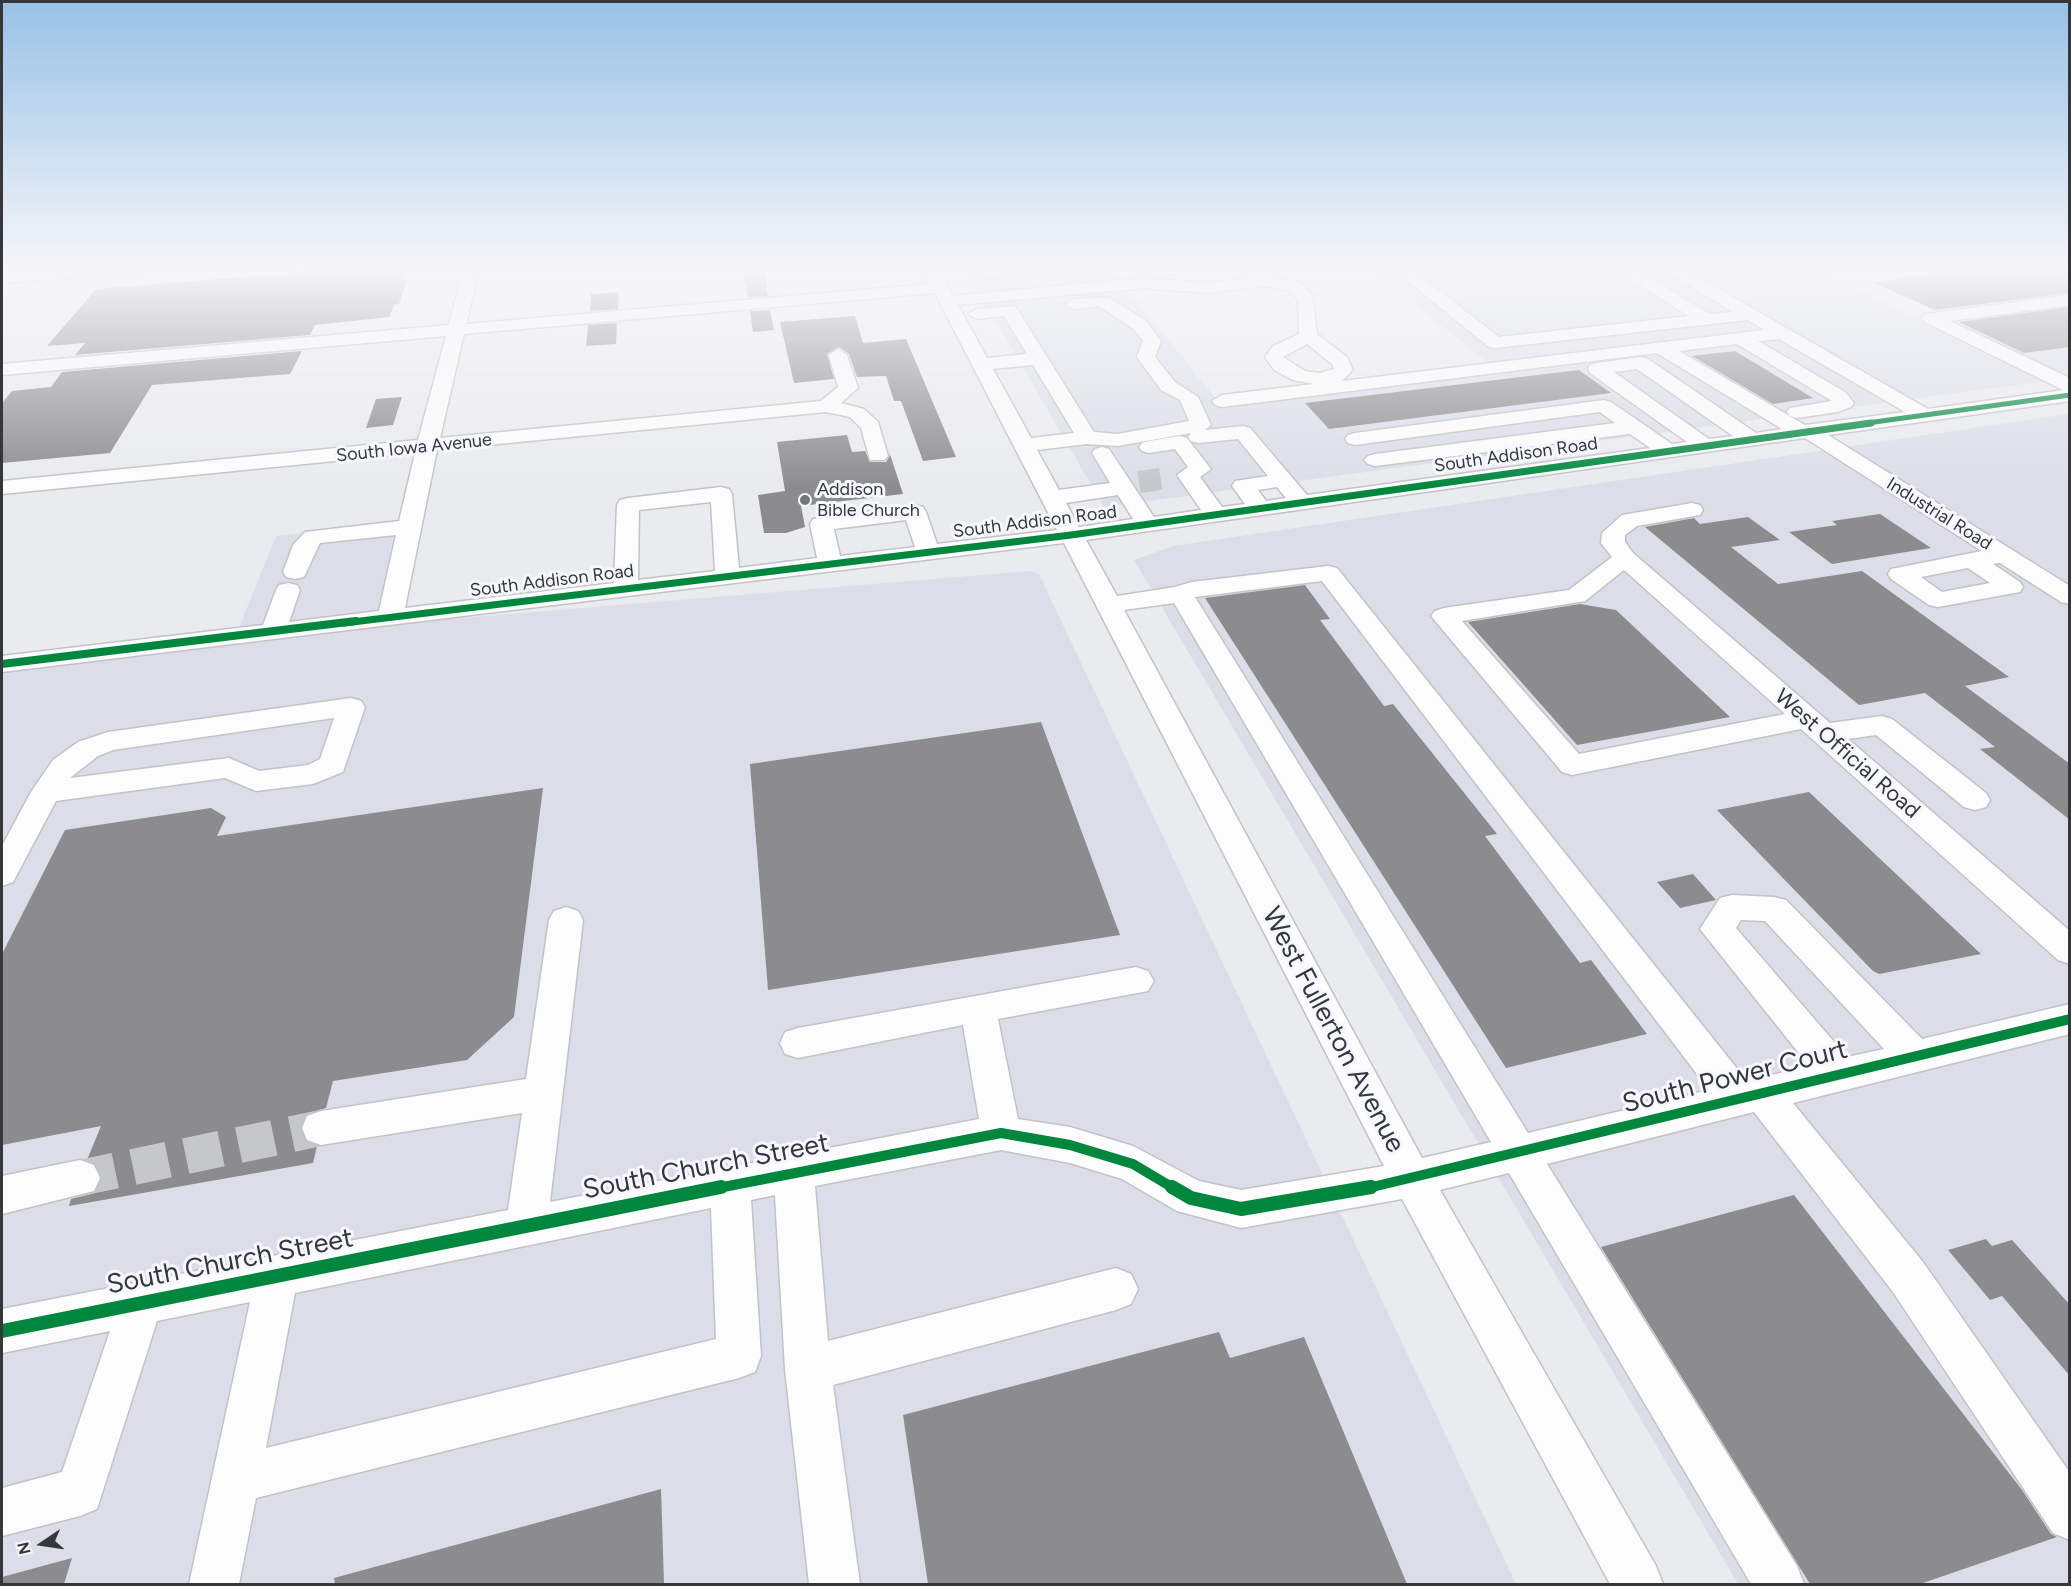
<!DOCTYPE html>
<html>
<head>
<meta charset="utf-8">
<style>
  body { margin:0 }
  #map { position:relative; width:2071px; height:1586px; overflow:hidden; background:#eaebef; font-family:Figtree,sans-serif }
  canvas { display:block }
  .frame { position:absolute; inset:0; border:3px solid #36373b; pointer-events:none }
  .north { position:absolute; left:12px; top:1514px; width:60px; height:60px; -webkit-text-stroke:4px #f5f7fe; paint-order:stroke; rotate:257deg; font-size:16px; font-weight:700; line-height:24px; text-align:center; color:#36373b }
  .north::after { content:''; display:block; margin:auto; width:21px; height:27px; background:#36373b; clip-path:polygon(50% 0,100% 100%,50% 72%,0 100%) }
</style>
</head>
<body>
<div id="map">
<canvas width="2071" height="1586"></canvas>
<div class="frame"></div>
<div class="north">N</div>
</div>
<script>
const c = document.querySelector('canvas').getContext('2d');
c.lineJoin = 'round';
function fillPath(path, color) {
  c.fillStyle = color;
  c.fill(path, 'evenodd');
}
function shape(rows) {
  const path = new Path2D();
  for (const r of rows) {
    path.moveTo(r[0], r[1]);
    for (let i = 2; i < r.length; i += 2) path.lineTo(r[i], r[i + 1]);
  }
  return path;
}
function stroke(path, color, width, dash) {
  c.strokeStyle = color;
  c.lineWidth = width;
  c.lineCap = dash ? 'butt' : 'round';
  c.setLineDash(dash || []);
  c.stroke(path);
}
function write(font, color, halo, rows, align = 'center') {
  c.font = font + ' Figtree,sans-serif';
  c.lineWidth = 6;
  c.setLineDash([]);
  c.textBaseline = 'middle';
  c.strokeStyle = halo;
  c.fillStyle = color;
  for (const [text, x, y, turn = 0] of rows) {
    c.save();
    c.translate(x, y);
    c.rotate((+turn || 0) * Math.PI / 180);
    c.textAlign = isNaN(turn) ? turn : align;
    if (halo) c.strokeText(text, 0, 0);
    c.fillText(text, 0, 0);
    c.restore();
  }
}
fillPath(shape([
  [964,266,1108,266,1217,400,1492,366,1366,266,1813,266,1910,316,2069,298,2069,378,1104,507],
  [2069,414,2069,1584,1738,1584,1134,560,1173,546],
  [408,522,385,613,238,630,276,536],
  [1030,571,1039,574,1516,1584,2,1584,2,671,389,624]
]), '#dbdee8');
fillPath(shape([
  [376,266,407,266,402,280,407,279,399,304,394,305,389,317,315,325,310,335,75,355,85,343,47,346,96,289],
  [742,266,763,266,768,296,748,297],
  [1922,266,2070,266,2070,293,1935,310,1874,283,1934,272],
  [619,292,618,309,590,311,591,294],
  [2070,307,2070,347,2024,353,1959,322],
  [770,310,774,330,753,332,750,311],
  [855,316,863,343,906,339,956,457,923,461,901,401,894,401,886,376,857,377,849,354,839,347,827,354,834,379,794,383,780,322],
  [617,323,616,344,586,346,588,325],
  [302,351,290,374,152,385,110,453,2,463,2,403,12,391,51,387,62,372],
  [1735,351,1813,398,1773,404,1692,356],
  [1579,370,1611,393,1329,429,1305,403],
  [402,397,393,425,366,428,376,399],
  [847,435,852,452,865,451,870,462,886,462,890,455,888,448,903,494,801,506,805,527,786,533,764,533,758,495,785,491,777,442],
  [1880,514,1931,548,1832,564,1789,532,1837,525,1832,521],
  [1748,517,1780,540,1731,547,1778,584,1862,571,2009,677,1965,686,2070,764,2070,820,1980,749,1995,747,1925,693,1859,705,1645,527,1694,518,1700,524],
  [1305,585,1330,619,1320,620,1384,706,1393,704,1497,834,1485,836,1580,963,1591,960,1647,1034,1506,1068,1205,598],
  [1580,604,1616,610,1730,717,1577,745,1468,622],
  [1041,722,1120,935,768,990,750,764],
  [543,788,514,1017,467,1060,333,1081,326,1108,306,1114,300,1127,305,1141,317,1146,313,1163,69,1206,71,1199,95,1193,102,1179,96,1164,87,1160,101,1126,2,1145,2,954,65,830,211,808,226,817,217,836],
  [1809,792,1981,954,1879,974,1873,971,1717,810],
  [1693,874,1716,900,1680,908,1657,882],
  [1794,1195,2022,1490,2051,1534,2057,1537,1920,1584,1810,1584,1601,1247],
  [1986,1239,1992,1246,2012,1240,2070,1305,2070,1376,2002,1296,1990,1300,1948,1250],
  [1219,1332,1230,1358,1304,1337,1407,1584,928,1584,903,1415],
  [661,1489,664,1584,335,1584,334,1578],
  [72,1558,64,1584,2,1584,2,1577]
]), '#8c8c8e');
stroke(shape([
  [1139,482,1166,478]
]), '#c6c7cb', 22, [22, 11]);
stroke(shape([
  [80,1178,321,1128]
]), '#c6c7cb', 36, [36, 18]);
const minor = shape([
  [93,266,172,266,164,271,2,283,2,273,93,266],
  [464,266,480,266,466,324,930,284,921,266,937,266,953,296,1144,278,1208,283,1263,276,1299,282,1312,295,1317,334,1347,357,1353,370,1342,381,1764,330,1748,320,1495,348,1489,347,1389,266,1408,266,1499,337,1689,316,1609,266,1629,266,1710,314,1733,312,1658,266,1678,266,1928,409,2063,390,1925,322,1922,318,1925,314,2070,295,2070,305,1950,321,2070,378,2070,401,1828,435,2070,586,2070,604,2061,602,2000,563,1993,564,2020,582,2023,587,2020,592,1938,607,1929,605,1891,579,1888,574,1891,569,1982,551,1805,438,1086,540,1117,596,1175,587,1192,582,1328,566,1337,568,1747,1081,1809,1066,1700,929,1720,898,1732,895,1774,897,1786,900,1922,1039,2070,1004,2070,1034,1793,1103,1923,1262,2070,1473,2070,1540,2053,1533,1893,1292,1754,1112,1547,1164,1797,1566,1804,1584,1751,1584,1509,1173,1440,1190,1656,1566,1663,1584,1610,1584,1402,1199,1241,1228,1177,1211,1122,1179,1070,1163,1001,1150,815,1186,828,1341,1116,1268,1131,1274,1138,1289,1131,1304,1116,1310,833,1385,860,1584,809,1584,785,1369,775,1195,751,1200,761,1356,755,1372,739,1378,256,1498,239,1584,189,1584,250,1302,157,1321,97,1509,80,1516,2,1536,2,1488,62,1472,110,1331,2,1353,2,1309,508,1210,522,1113,321,1145,307,1140,302,1128,307,1116,321,1111,526,1079,549,920,554,911,566,907,578,911,583,920,550,1202,979,1119,963,1025,798,1058,785,1054,780,1043,785,1032,798,1028,1136,967,1148,971,1154,981,1148,991,998,1019,1018,1119,1070,1127,1133,1146,1199,1181,1241,1190,1384,1166,1064,543,2,672,2,656,263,625,276,590,279,585,288,583,297,585,300,590,289,622,379,611,396,535,320,543,304,577,295,579,286,577,283,572,293,545,305,532,399,521,415,453,2,494,2,481,418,440,446,336,2,375,2,364,449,325,464,266],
  [1263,286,1288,290,1298,300,1299,334,1273,346,1265,357,1274,370,1293,380,1314,384,1222,395,1212,401,1215,405,1222,407,1657,353,1782,429,1756,433,1648,359,1641,357,1597,363,1590,365,1588,369,1590,373,1687,442,1672,444,1611,402,1604,400,1355,433,1348,435,1345,439,1348,443,1355,445,1600,412,1615,423,1375,454,1368,456,1364,460,1368,464,1375,466,1630,434,1650,448,1307,495,1250,428,1243,426,1205,430,1211,425,1198,397,1175,382,1155,357,1161,341,1146,321,1108,297,1074,299,1066,304,1074,309,1099,306,1134,329,1143,341,1137,357,1161,390,1180,400,1189,421,1118,434,1094,432,1015,306,977,309,968,314,977,319,1004,316,1027,354,987,358,958,305,1144,288,1208,293,1263,286],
  [935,293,1057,530,937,544,926,512,923,507,915,505,813,519,810,524,817,558,739,568,732,494,729,489,721,487,628,498,620,500,617,505,614,583,405,608,437,450,826,412,850,417,861,428,870,460,884,460,888,456,878,422,864,409,841,403,858,388,847,355,838,349,829,355,838,387,821,401,440,438,464,334,935,293],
  [1779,339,1905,412,1805,425,1679,351,1737,344,1832,401,1790,408,1787,412,1790,416,1797,418,1838,412,1851,407,1854,403,1845,392,1758,341,1779,339],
  [1307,344,1332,364,1334,369,1319,373,1305,371,1283,357,1307,344],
  [1033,365,1074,433,1031,438,993,369,1033,365],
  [1637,369,1733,436,1709,439,1614,372,1637,369],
  [1191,433,1188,437,1191,441,1198,443,1238,439,1268,476,1235,481,1232,486,1245,504,1222,507,1200,477,1211,469,1187,438,1180,436,1149,441,1142,443,1139,447,1142,451,1149,453,1175,449,1188,467,1177,475,1201,510,1154,517,1109,449,1102,447,1095,449,1092,453,1110,483,1059,490,1037,450,1087,444,1118,446,1191,433],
  [1277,487,1286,498,1266,501,1258,490,1277,487],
  [1118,495,1133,519,1079,527,1066,503,1118,495],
  [711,502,715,571,638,580,639,510,711,502],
  [906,520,915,547,840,556,834,529,906,520],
  [1968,568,1990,583,1942,592,1921,577,1968,568],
  [1322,581,1709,1090,1528,1133,1195,597,1322,581],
  [1174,603,1491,1142,1422,1158,1124,610,1174,603],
  [1741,920,1765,921,1884,1049,1847,1057,1736,928,1741,920],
  [711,1208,716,1339,266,1448,295,1293,711,1208],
  [974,266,990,267,1052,266,1044,271,985,277,979,275,974,266],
  [1692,503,1700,505,1703,510,1700,515,1637,526,1625,535,1625,542,1633,553,1830,723,1882,716,1892,719,1986,793,1990,800,1986,807,1975,810,1964,807,1876,735,1848,739,2070,931,2070,964,2058,960,1801,729,1572,775,1562,772,1431,616,1435,611,1444,608,1569,590,1612,557,1601,543,1602,533,1622,515,1692,503],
  [1624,570,1785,714,1579,754,1462,621,1585,601,1624,570],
  [351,698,361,701,365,707,343,772,313,784,256,791,225,778,56,801,13,882,2,886,2,846,31,792,53,760,78,742,108,732,351,698],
  [334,718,320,759,308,765,259,771,229,758,70,778,98,756,113,750,334,718],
  [80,1160,94,1165,100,1178,94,1191,2,1214,2,1176,80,1160]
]);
stroke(minor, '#c2c3c6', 3);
fillPath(minor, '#fcfcfd');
stroke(shape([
  [1860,424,2070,395]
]), '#00873e', 5);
stroke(shape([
  [344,623,1071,535,1871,423]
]), '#00873e', 7);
stroke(shape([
  [2,664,356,621]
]), '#00873e', 8);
stroke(shape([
  [713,1189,1001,1133,1070,1145,1133,1164,1175,1189],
  [1364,1189,2070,1019]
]), '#00873e', 10);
stroke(shape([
  [1172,1187,1191,1198,1241,1209,1371,1187],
  [2,1331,721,1187]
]), '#00873e', 14);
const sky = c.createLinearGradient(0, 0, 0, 488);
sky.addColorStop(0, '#98c1e6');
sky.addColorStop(0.55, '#f6f6f8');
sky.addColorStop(1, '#f6f6f800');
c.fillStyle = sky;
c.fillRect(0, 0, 2071, 488);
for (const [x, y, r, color] of [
  [805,500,6,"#75767a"]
]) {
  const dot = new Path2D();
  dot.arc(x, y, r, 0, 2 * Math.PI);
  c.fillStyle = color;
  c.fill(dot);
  stroke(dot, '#f5f7fe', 2);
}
write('18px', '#36373b', '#f5f7fe', [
  ["South Iowa Avenue",414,448,-6],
  ["South Addison Road",1516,455,-8],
  ["Industrial Road",1939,514,32],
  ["South Addison Road",1035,522,-7],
  ["South Addison Road",552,581,-7]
]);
write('18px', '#36373b', '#f5f7fe', [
  ["Addison",817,490],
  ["Bible Church",817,511]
], 'left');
write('22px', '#36373b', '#f5f7fe', [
  ["West Official Road",1847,754,41]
]);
write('27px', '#36373b', '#f5f7fe', [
  ["West Fullerton Avenue",1333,1030,62],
  ["South Power Court",1735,1077,-14],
  ["South Church Street",706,1167,-11],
  ["South Church Street",230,1262,-11]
]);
</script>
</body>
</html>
